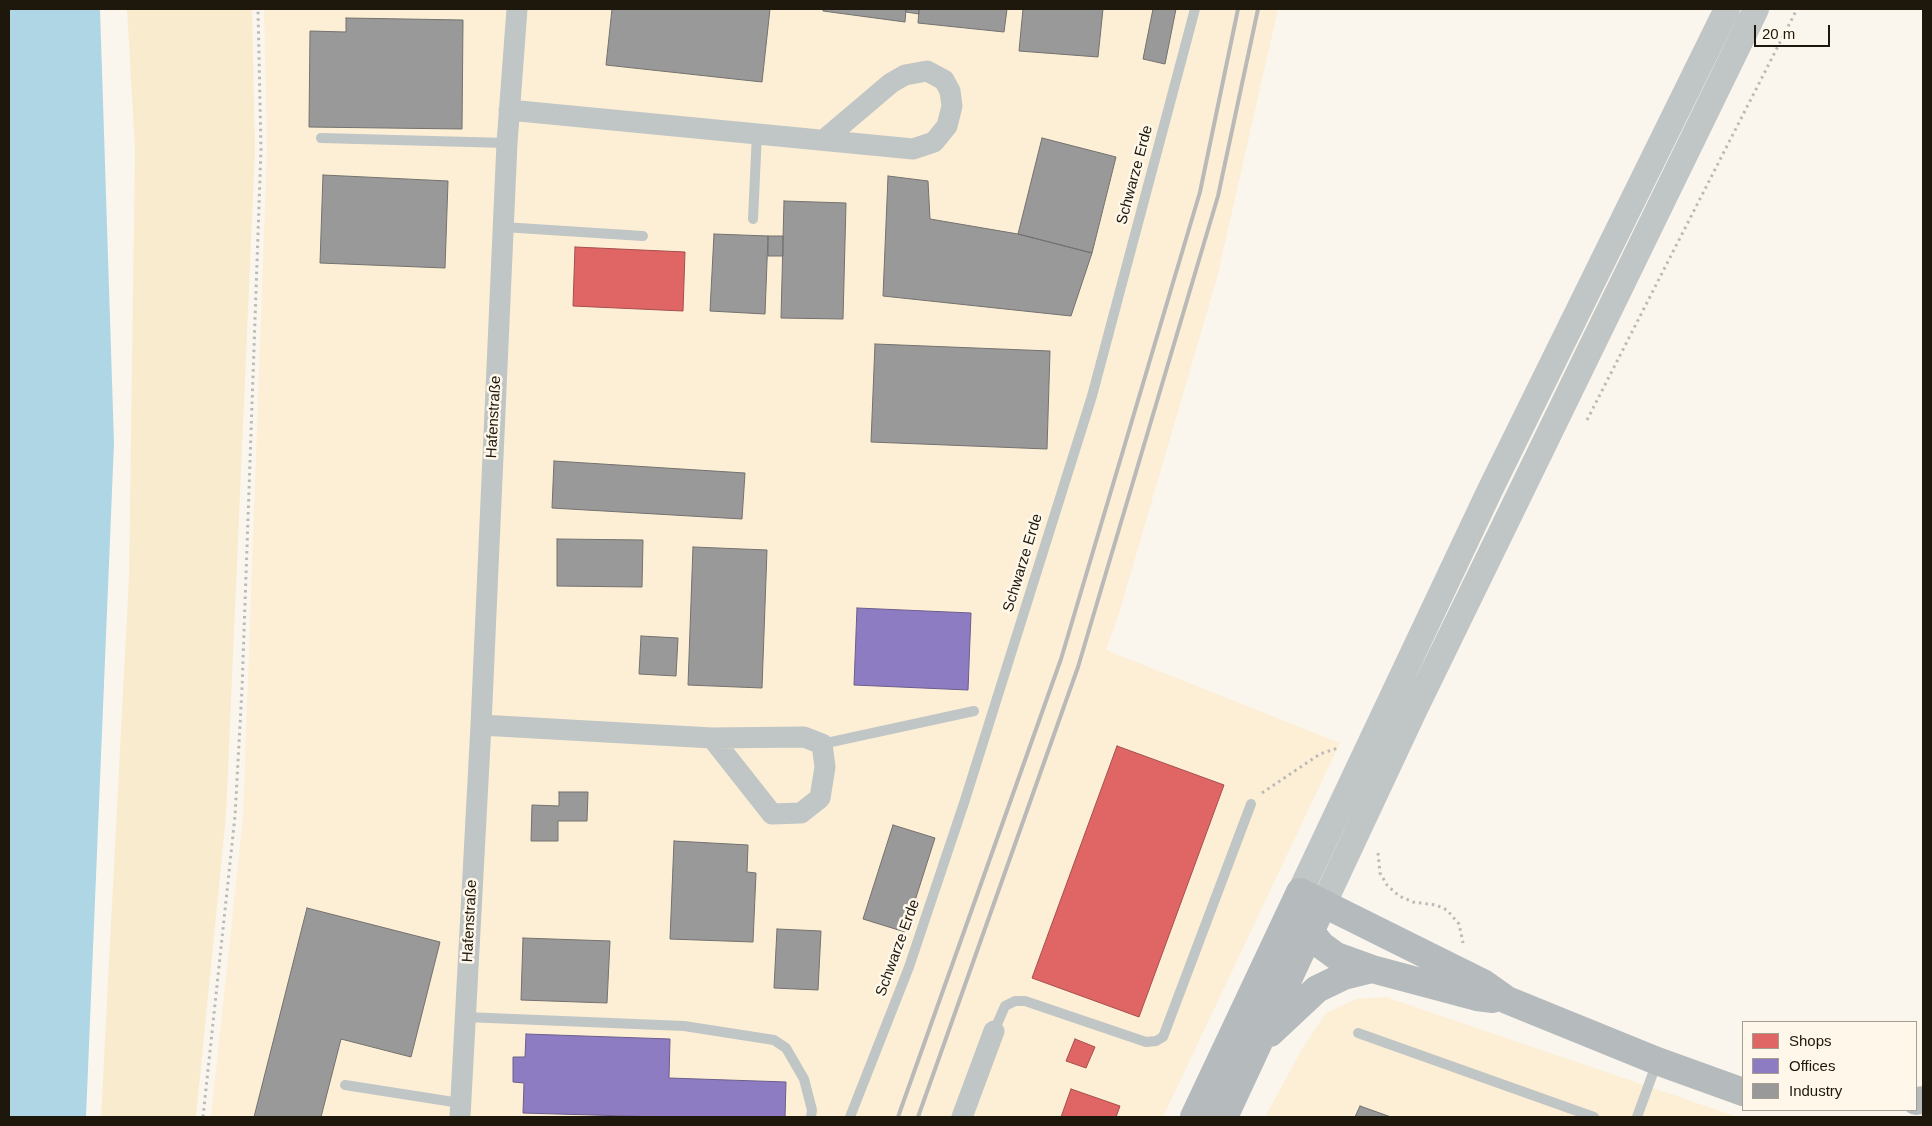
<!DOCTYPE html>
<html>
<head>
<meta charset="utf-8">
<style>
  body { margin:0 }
  #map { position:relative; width:1932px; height:1126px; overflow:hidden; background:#faf6ee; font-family:Arial,sans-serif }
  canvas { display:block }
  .frame { position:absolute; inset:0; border:10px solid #1e180c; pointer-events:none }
  .legend { position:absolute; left:1742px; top:1021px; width:175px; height:90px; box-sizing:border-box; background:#fef7ea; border:1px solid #a49e91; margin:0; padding:6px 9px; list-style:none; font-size:15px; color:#1e180c }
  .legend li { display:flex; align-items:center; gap:10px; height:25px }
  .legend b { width:25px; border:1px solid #a49e91 }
  .scale { position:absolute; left:1754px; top:25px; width:76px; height:22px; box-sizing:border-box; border:2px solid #1e180c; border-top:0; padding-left:6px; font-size:15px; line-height:18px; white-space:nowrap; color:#1e180c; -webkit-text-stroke:4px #fef7ea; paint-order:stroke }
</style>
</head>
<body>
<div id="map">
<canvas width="1932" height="1126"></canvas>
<div class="frame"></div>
<ul class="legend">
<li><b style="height:14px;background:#e06666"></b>Shops</li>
<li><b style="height:14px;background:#8e7cc3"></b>Offices</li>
<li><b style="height:14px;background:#999"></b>Industry</li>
</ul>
<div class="scale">20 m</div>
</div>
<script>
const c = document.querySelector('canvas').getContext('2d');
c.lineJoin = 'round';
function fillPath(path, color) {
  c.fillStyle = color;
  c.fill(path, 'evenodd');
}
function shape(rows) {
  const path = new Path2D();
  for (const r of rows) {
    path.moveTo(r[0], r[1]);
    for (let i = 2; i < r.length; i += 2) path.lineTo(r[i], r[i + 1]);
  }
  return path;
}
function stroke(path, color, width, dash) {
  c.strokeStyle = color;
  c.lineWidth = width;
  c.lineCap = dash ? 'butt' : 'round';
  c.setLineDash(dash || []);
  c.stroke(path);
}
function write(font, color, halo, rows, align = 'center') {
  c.font = font + ' Arial,sans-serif';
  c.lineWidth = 5;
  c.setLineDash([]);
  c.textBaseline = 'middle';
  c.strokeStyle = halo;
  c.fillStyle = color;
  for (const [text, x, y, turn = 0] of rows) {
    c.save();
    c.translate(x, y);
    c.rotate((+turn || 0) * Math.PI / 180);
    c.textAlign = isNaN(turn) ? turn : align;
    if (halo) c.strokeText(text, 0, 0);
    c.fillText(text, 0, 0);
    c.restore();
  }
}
fillPath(shape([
  [264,9,1278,9,1217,278,1117,620,1106,650,1340,743,1163,1117,211,1117,243,817,267,150],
  [1386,997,1738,1117,1265,1117,1302,1049,1326,1013,1356,999]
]), '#fcefd6');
fillPath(shape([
  [127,9,252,9,255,150,226,816,196,1117,101,1117,129,576,135,149]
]), '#f9ebce');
fillPath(shape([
  [9,9,100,9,114,443,86,1117,9,1117]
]), '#afd6e4');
const shops = shape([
  [575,247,685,252,683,311,573,306,575,247],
  [1117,746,1224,785,1139,1017,1032,978,1117,746],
  [1075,1039,1095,1047,1086,1068,1066,1061,1075,1039],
  [1071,1089,1120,1106,1116,1117,1061,1117,1071,1089]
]);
fillPath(shops, '#e06666');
stroke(shops, '#a64f4b', 1);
const offices = shape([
  [857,608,971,613,968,690,854,685,857,608],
  [526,1034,670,1039,669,1078,786,1082,785,1117,662,1117,523,1113,524,1083,513,1082,513,1057,525,1057,526,1034]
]);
fillPath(offices, '#8e7cc3');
stroke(offices, '#6c5e8c', 1);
const industry = shape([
  [612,9,770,9,762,82,606,65,612,9],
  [823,9,906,9,905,22,823,11,823,9],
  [906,9,919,9,919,14,906,12,906,9],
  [919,9,1007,9,1004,32,918,23,919,9],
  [1023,9,1103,9,1098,57,1019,51,1023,9],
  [1153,9,1176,9,1165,64,1143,59,1153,9],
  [346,18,463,20,462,129,309,127,310,31,346,32,346,18],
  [1042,138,1116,157,1092,253,1018,234,1042,138],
  [323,175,448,181,445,268,320,263,323,175],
  [888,176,928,181,930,219,1018,234,1092,253,1071,316,883,296,888,176],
  [784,201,846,203,843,319,781,318,784,201],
  [714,234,768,236,765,314,710,311,714,234],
  [768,236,783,236,783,256,768,256,768,236],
  [875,344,1050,351,1047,449,871,442,875,344],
  [554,461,745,473,742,519,552,508,554,461],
  [557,539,643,540,642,587,557,586,557,539],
  [693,547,767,550,762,688,688,685,693,547],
  [641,636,678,638,676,676,639,674,641,636],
  [559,792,588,792,587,821,558,821,558,841,531,841,532,805,559,806,559,792],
  [893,825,935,838,905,932,863,919,893,825],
  [674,841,748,845,747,872,756,873,753,942,670,939,674,841],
  [307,908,440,942,411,1057,341,1039,321,1117,254,1117,307,908],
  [777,929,821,931,818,990,774,988,777,929],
  [523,938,610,941,607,1003,521,1000,523,938],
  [1360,1106,1391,1117,1355,1117,1360,1106]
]);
fillPath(industry, '#999');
stroke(industry, '#74726f', 1);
stroke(shape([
  [1587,420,1797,9],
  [1262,793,1320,754,1338,748],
  [1378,853,1380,873,1387,885,1399,896,1413,902,1436,905,1447,910,1459,924,1463,943],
  [203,1117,235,816,242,689,261,149,258,9]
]), '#babbb8', 3, [2.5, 4]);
stroke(shape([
  [321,138,507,143],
  [753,219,757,133],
  [503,227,643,236],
  [822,744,974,711],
  [465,1017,684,1026,774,1040,786,1048,804,1079,812,1110,811,1117],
  [994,1031,1005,1006,1015,1001,1025,1001,1146,1042,1156,1041,1163,1037,1251,804],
  [1358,1033,1594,1117],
  [345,1085,460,1103],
  [850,1117,909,967,964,803,1092,396,1195,9],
  [1637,1117,1657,1062]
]), '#c0c5c5', 10);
stroke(shape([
  [509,110,913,149,934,142,947,126,952,106,950,91,944,80,927,71,905,75,891,83,825,139],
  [481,725,712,738,804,737,822,744,825,767,820,798,801,813,772,814,712,738],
  [460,1117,481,725,507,143,517,9],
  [962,1117,994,1031]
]), '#c0c5c5', 21);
stroke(shape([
  [1300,892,1490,490,1727,9],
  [1323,905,1413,713,1756,9]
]), '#c0c5c5', 26);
stroke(shape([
  [1300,892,1483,983,1507,1000,1657,1061,1743,1092],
  [1300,892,1310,931,1321,945,1336,956,1372,969,1477,997,1493,999],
  [1270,1033,1317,989,1344,976,1372,969],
  [1916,1101,1923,1100],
  [1194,1117,1300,892],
  [1224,1117,1317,917]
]), '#b5babc', 28);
stroke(shape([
  [898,1117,1061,659,1200,192,1238,9],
  [918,1117,1078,667,1218,196,1258,9]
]), '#b9bab7', 4);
write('15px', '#1e180c', '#fef7ea', [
  ["Schwarze Erde",1135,175,-75],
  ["Hafenstraße",494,417,-87],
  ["Schwarze Erde",1023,563,-73],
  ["Hafenstraße",470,921,-87],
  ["Schwarze Erde",898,948,-70]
]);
</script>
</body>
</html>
